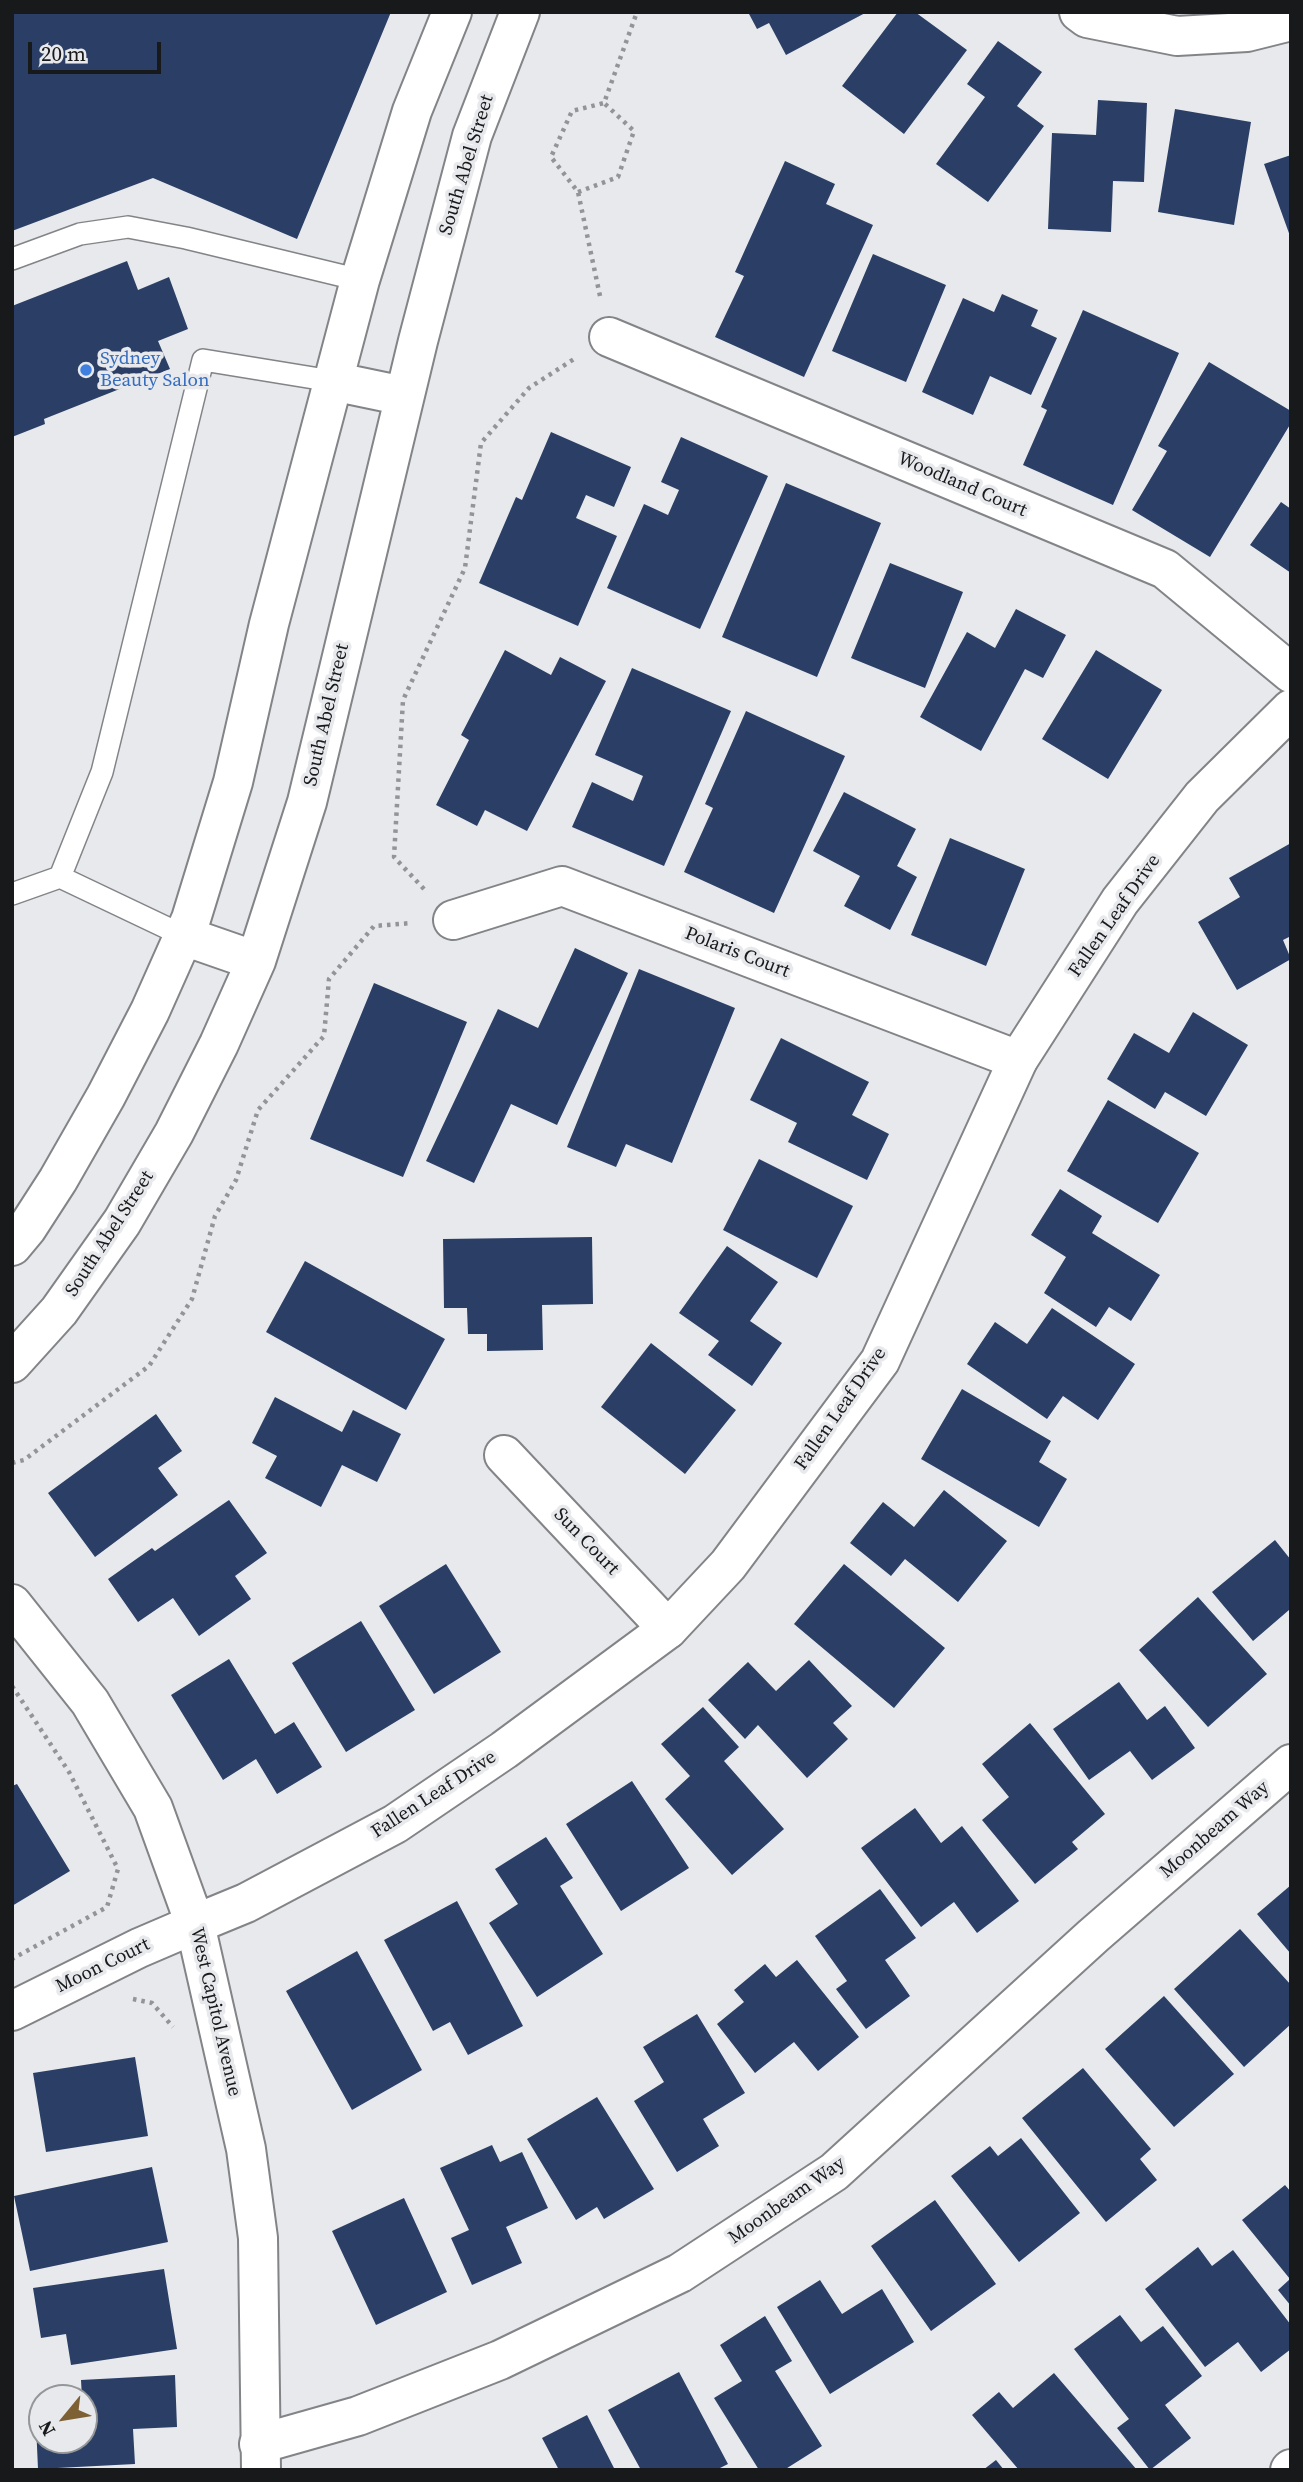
<!DOCTYPE html>
<html>
<head>
<meta charset="utf-8">
<style>
  body { margin:0 }
  #map { position:relative; width:1303px; height:2482px; overflow:hidden; background:#e7e9ec; font-family:"Source Serif 4",serif }
  canvas { display:block }
  .frame { position:absolute; inset:0; border:14px solid #18191a; pointer-events:none }
  .north { position:absolute; left:28px; top:2384px; width:70px; height:70px; box-sizing:border-box; background:#e7e9ec; border:2px solid #949698; border-radius:50%; rotate:240deg; font-size:19px; font-weight:700; line-height:28px; text-align:center; color:#18191a }
  .north::after { content:''; display:block; margin:auto; width:24px; height:32px; background:#7d6033; clip-path:polygon(50% 0,100% 100%,50% 72%,0 100%) }
  .scale { position:absolute; left:28px; top:42px; width:133px; height:32px; box-sizing:border-box; border:4px solid #18191a; border-top:0; padding-left:9px; font-size:21px; line-height:24px; white-space:nowrap; color:#18191a; -webkit-text-stroke:5px #e7e9ec; paint-order:stroke }
</style>
</head>
<body>
<div id="map">
<canvas width="1303" height="2482"></canvas>
<div class="frame"></div>
<div class="north">N</div>
<div class="scale">20 m</div>
</div>
<script>
const c = document.querySelector('canvas').getContext('2d');
c.lineJoin = 'round';
function fillPath(path, color) {
  c.fillStyle = color;
  c.fill(path, 'evenodd');
}
function shape(rows) {
  const path = new Path2D();
  for (const r of rows) {
    path.moveTo(r[0], r[1]);
    for (let i = 2; i < r.length; i += 2) path.lineTo(r[i], r[i + 1]);
  }
  return path;
}
function stroke(path, color, width, dash) {
  c.strokeStyle = color;
  c.lineWidth = width;
  c.lineCap = dash ? 'butt' : 'round';
  c.setLineDash(dash || []);
  c.stroke(path);
}
function write(font, color, halo, rows, align = 'center') {
  c.font = font + ' "Source Serif 4",serif';
  c.lineWidth = 7;
  c.setLineDash([]);
  c.textBaseline = 'middle';
  c.strokeStyle = halo;
  c.fillStyle = color;
  for (const [text, x, y, turn = 0] of rows) {
    c.save();
    c.translate(x, y);
    c.rotate((+turn || 0) * Math.PI / 180);
    c.textAlign = isNaN(turn) ? turn : align;
    if (halo) c.strokeText(text, 0, 0);
    c.fillText(text, 0, 0);
    c.restore();
  }
}
fillPath(shape([
  [12,12,391,12,297,239,153,178,12,231],
  [748,12,867,12,786,55,769,23,757,29],
  [898,12,915,12,967,50,904,134,842,86],
  [998,41,1042,72,1017,106,1044,126,988,202,936,164,985,97,967,84],
  [1098,100,1147,103,1144,182,1113,181,1111,232,1048,229,1052,133,1096,135],
  [1175,109,1251,122,1234,225,1158,212],
  [1291,155,1291,236,1290,236,1264,164],
  [785,161,835,184,826,204,873,225,804,377,715,337,744,276,735,272],
  [873,254,946,285,906,382,832,351],
  [127,261,138,290,169,277,188,329,158,341,170,369,44,419,45,424,12,437,12,306],
  [1002,294,1038,310,1031,326,1057,338,1031,395,990,376,973,415,922,392,963,298,994,312],
  [1083,310,1179,353,1113,505,1023,465,1047,410,1041,407],
  [1209,362,1291,411,1291,423,1210,557,1132,510,1167,451,1158,446],
  [551,432,631,467,614,507,586,495,576,518,617,536,578,626,479,583,516,497,522,500],
  [681,437,768,476,700,629,607,588,644,504,668,515,679,490,661,482],
  [786,483,881,523,817,677,722,637],
  [1281,502,1291,509,1291,573,1250,545],
  [890,563,963,592,925,688,851,658],
  [1016,609,1066,635,1043,678,1025,669,981,751,920,717,967,632,995,648],
  [505,650,551,675,560,657,606,681,527,831,485,810,477,826,436,805,469,740,461,735],
  [1096,650,1162,690,1108,779,1042,739],
  [632,668,731,711,664,866,572,827,592,782,633,801,643,776,595,755],
  [746,711,845,756,774,913,684,872,713,808,705,804],
  [844,792,916,829,897,866,917,877,890,930,844,906,860,876,813,851],
  [950,838,1025,869,986,966,911,935],
  [1291,843,1291,936,1283,940,1291,959,1237,990,1198,922,1240,897,1229,878],
  [575,948,628,973,557,1125,511,1104,474,1183,426,1161,498,1009,538,1028],
  [639,969,735,1008,672,1163,626,1144,616,1167,567,1147],
  [374,983,467,1022,403,1177,310,1139],
  [1193,1012,1248,1045,1206,1116,1165,1092,1155,1109,1107,1079,1134,1033,1169,1053],
  [781,1038,869,1082,852,1115,889,1134,867,1180,788,1142,797,1123,750,1100],
  [1108,1100,1199,1153,1158,1223,1067,1171],
  [759,1159,853,1206,817,1278,723,1230],
  [1060,1189,1102,1216,1092,1233,1160,1275,1131,1321,1109,1307,1096,1327,1044,1293,1066,1257,1031,1235],
  [592,1237,593,1304,542,1305,543,1350,487,1351,487,1334,468,1334,467,1308,444,1308,443,1239],
  [727,1246,778,1282,750,1321,782,1343,752,1386,708,1355,719,1341,679,1313],
  [305,1261,445,1339,406,1410,266,1332],
  [1052,1308,1135,1364,1098,1420,1063,1396,1047,1419,967,1364,995,1322,1027,1344],
  [651,1343,736,1410,685,1474,601,1407],
  [962,1389,1051,1441,1039,1462,1067,1479,1039,1527,921,1459],
  [275,1397,342,1432,353,1410,401,1434,377,1482,342,1465,321,1507,265,1478,277,1456,252,1443],
  [156,1414,182,1451,158,1468,178,1495,95,1557,48,1493],
  [944,1490,1007,1541,958,1602,905,1559,891,1576,850,1543,883,1502,914,1527],
  [229,1500,267,1553,235,1576,251,1599,199,1636,173,1598,138,1622,108,1579,152,1548,155,1551],
  [1275,1540,1291,1560,1291,1611,1289,1610,1253,1641,1212,1592],
  [446,1564,501,1652,434,1694,379,1606],
  [844,1564,945,1648,894,1708,794,1624],
  [1198,1597,1267,1674,1208,1727,1139,1650],
  [361,1621,415,1710,346,1752,292,1663],
  [229,1659,275,1734,294,1722,322,1767,277,1794,256,1759,223,1780,171,1695],
  [809,1660,852,1706,833,1723,848,1739,807,1778,758,1725,745,1739,708,1700,748,1662,776,1691],
  [1119,1682,1147,1720,1165,1706,1195,1748,1152,1780,1130,1751,1089,1780,1053,1729],
  [703,1707,739,1747,724,1761,784,1829,732,1875,665,1799,690,1776,661,1744],
  [1030,1723,1105,1814,1072,1842,1078,1849,1035,1884,982,1820,1009,1797,982,1764],
  [632,1781,689,1868,621,1911,566,1824],
  [17,1784,70,1871,12,1906,12,1786],
  [915,1808,941,1843,962,1826,1019,1901,977,1933,954,1902,921,1927,861,1848],
  [546,1837,573,1878,560,1886,603,1954,537,1997,489,1923,518,1904,495,1869],
  [1291,1885,1291,1954,1257,1914],
  [880,1889,916,1938,885,1960,910,1996,866,2029,836,1989,847,1981,815,1936],
  [457,1901,523,2026,468,2055,450,2022,433,2031,384,1940],
  [1240,1929,1291,1985,1291,2024,1244,2067,1174,1989],
  [357,1951,422,2070,352,2110,286,1991],
  [797,1960,859,2037,818,2071,794,2042,755,2073,717,2024,744,2002,734,1990,765,1964,776,1977],
  [1164,1996,1234,2074,1174,2127,1105,2049],
  [697,2014,745,2093,703,2119,719,2146,677,2172,634,2101,664,2082,643,2047],
  [135,2057,148,2136,46,2152,33,2073],
  [1083,2068,1151,2149,1140,2159,1157,2180,1106,2222,1022,2118],
  [597,2097,654,2189,604,2219,597,2207,576,2220,527,2139],
  [1021,2138,1080,2213,1019,2262,951,2176,990,2146,998,2156],
  [492,2145,500,2162,522,2152,548,2208,506,2227,522,2263,472,2285,451,2238,469,2230,440,2168],
  [152,2167,168,2242,30,2271,14,2196],
  [1285,2185,1291,2192,1291,2306,1278,2290,1290,2279,1242,2220],
  [404,2198,447,2292,376,2325,332,2231],
  [935,2200,996,2284,931,2331,871,2246],
  [1198,2247,1212,2266,1233,2250,1291,2325,1291,2349,1261,2372,1238,2342,1205,2367,1145,2289],
  [164,2269,177,2349,71,2365,66,2334,41,2338,33,2288],
  [820,2280,842,2314,882,2289,914,2342,830,2394,777,2307],
  [1120,2315,1141,2342,1163,2326,1202,2376,1165,2405,1191,2438,1150,2470,1117,2428,1129,2419,1074,2349],
  [765,2316,792,2361,775,2371,822,2446,784,2470,759,2470,714,2398,742,2381,720,2345],
  [679,2372,728,2464,716,2470,641,2470,608,2410],
  [1054,2373,1137,2470,1019,2470,972,2415,999,2392,1013,2408],
  [175,2375,177,2427,133,2429,135,2464,38,2469,35,2402,42,2401,42,2440,84,2440,84,2398,82,2398,81,2380],
  [587,2415,615,2470,559,2470,542,2438],
  [996,2460,1004,2470,983,2470]
]), '#2b3f66');
const service = shape([
  [12,259,80,234,128,227,186,238,360,280],
  [60,877,102,772,203,360,332,381],
  [12,894,60,877,184,936]
]);
const minor = shape([
  [1079,12,1087,18,1177,36,1247,32,1291,21],
  [609,337,1165,569,1291,673],
  [453,920,562,886,1018,1060],
  [504,1455,668,1629],
  [12,2011,139,1948,195,1924],
  [259,2444,358,2416,500,2360,680,2273,834,2172,1093,1936,1291,1764],
  [1290,2470,1291,2469]
]);
const tertiary = shape([
  [12,1604,90,1702,153,1808,195,1924,246,2149,258,2238,261,2470],
  [195,1924,246,1903,395,1824,504,1750,668,1629,728,1565,880,1361,1018,1060,1120,901,1202,797,1291,709]
]);
const primary = shape([
  [332,381,404,396],
  [184,936,256,961],
  [12,1246,27,1228,58,1180,106,1096,150,1011,191,919,233,782,269,624,360,280,412,111,452,12],
  [12,1363,59,1311,122,1222,174,1133,219,1044,256,961,307,802,418,341,472,136,520,12]
]);
stroke(service, '#828487', 24);
stroke(minor, '#828487', 42);
stroke(tertiary, '#828487', 42);
stroke(primary, '#828487', 42);
stroke(shape([
  [578,192,618,177,634,131,604,103],
  [600,296,578,192,551,157,572,111,604,103,637,12],
  [424,889,394,857,403,700,465,568,481,443,529,388,574,359],
  [12,1463,24,1460,149,1366,192,1299,215,1216,236,1180,258,1110,324,1036,329,979,374,926,412,923],
  [12,1686,69,1772,118,1869,107,1907,12,1959],
  [133,1999,152,2003,173,2027]
]), '#939497', 4.5, [3.5, 5]);
stroke(service, '#fff', 21);
stroke(minor, '#fff', 38);
stroke(tertiary, '#fff', 38);
stroke(primary, '#fff', 38);
for (const [x, y, r, color] of [
  [86,370,7,"#3f7fe0"]
]) {
  const dot = new Path2D();
  dot.arc(x, y, r, 0, 2 * Math.PI);
  c.fillStyle = color;
  c.fill(dot);
  stroke(dot, '#e7e9ec', 2.5);
}
write('19px', '#18191a', '#e7e9ec', [
  ["South Abel Street",467,165,-73],
  ["Woodland Court",962,485,23],
  ["South Abel Street",327,715,-77],
  ["Fallen Leaf Drive",1115,916,-55],
  ["Polaris Court",737,953,21],
  ["South Abel Street",110,1234,-57],
  ["Fallen Leaf Drive",841,1409,-55],
  ["Sun Court",586,1542,46],
  ["Fallen Leaf Drive",434,1795,-33],
  ["Moonbeam Way",1215,1830,-41],
  ["Moon Court",103,1966,-26],
  ["West Capitol Avenue",215,2012,77],
  ["Moonbeam Way",787,2201,-35]
]);
write('19px', '#366cbe', '#e7e9ec', [
  ["Sydney",100,359],
  ["Beauty Salon",100,381]
], 'left');
</script>
</body>
</html>
